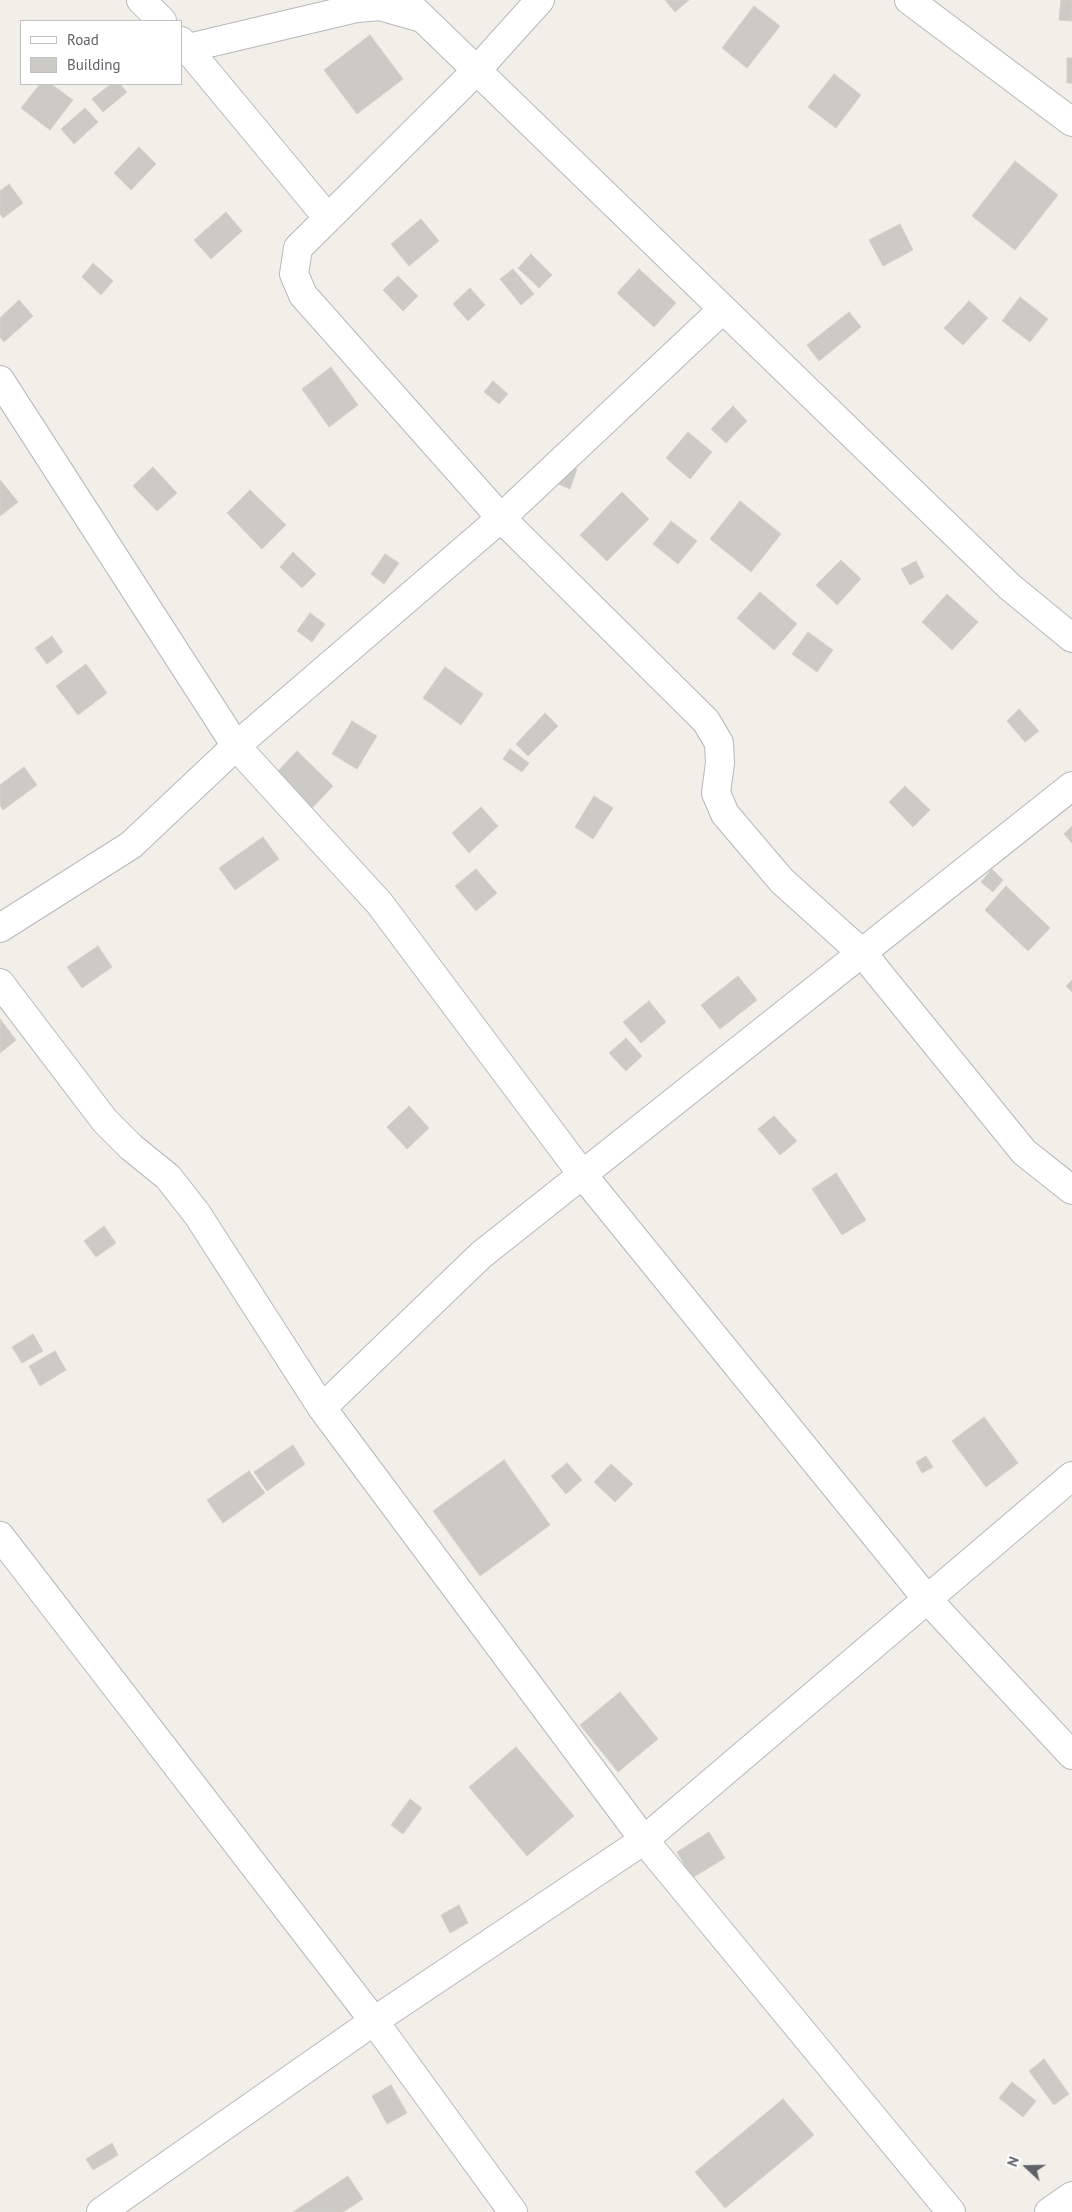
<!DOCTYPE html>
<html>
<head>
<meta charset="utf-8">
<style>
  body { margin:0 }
  #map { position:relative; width:1072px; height:2212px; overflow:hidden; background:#f1efe8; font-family:"PT Sans",sans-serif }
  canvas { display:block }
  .legend { position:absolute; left:20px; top:20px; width:162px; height:65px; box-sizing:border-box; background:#fff; border:1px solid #bfc1c3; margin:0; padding:6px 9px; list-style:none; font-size:15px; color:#5f6368 }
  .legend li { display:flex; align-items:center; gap:10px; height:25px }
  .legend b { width:25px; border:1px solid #bfc1c3 }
  .north { position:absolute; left:1002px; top:2142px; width:50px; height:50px; -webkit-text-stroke:4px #fff; paint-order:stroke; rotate:291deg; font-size:14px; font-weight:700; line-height:20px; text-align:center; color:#5f6368 }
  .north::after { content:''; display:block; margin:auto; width:18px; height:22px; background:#5f6368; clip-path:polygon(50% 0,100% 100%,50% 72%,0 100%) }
</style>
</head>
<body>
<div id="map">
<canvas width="1072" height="2212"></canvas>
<ul class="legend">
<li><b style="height:6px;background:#fff"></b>Road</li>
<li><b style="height:14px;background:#cccac5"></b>Building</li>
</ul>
<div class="north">N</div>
</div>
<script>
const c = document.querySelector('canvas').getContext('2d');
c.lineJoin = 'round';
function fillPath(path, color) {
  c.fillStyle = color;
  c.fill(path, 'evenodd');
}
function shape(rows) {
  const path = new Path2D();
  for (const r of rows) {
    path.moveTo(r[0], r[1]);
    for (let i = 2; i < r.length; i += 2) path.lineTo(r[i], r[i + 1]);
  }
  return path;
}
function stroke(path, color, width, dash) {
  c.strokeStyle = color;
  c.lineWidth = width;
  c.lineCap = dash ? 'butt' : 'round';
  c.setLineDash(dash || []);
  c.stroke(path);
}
const building = shape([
  [665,0,689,0,675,12,665,0],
  [1061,0,1072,0,1072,21,1059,20,1061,0],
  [754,6,780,26,747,68,722,48,754,6],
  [370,35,403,79,357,114,324,70,370,35],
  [1067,58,1072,58,1072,83,1067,83,1067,58],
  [834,74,861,95,836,128,808,107,834,74],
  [40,84,51,84,73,100,50,130,21,108,40,84],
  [111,84,120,84,127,92,103,112,92,99,111,84],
  [85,108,98,122,74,144,61,129,85,108],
  [139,147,156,164,131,190,114,173,139,147],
  [1015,161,1058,195,1015,250,972,216,1015,161],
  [9,184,23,203,3,218,0,214,0,191,9,184],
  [226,212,242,231,211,259,194,240,226,212],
  [421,219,439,241,409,266,391,244,421,219],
  [900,224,913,250,883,266,869,240,900,224],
  [531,254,552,275,539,288,518,268,531,254],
  [93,263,113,281,101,295,82,277,93,263],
  [513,269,534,294,521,305,500,279,513,269],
  [639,269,676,303,654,327,617,293,639,269],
  [398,276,418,296,403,311,383,290,398,276],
  [470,288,485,305,468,321,453,304,470,288],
  [1020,297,1048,319,1030,342,1002,321,1020,297],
  [19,300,33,316,4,342,0,337,0,318,19,300],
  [969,301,988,318,963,345,944,328,969,301],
  [849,312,861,327,819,361,807,345,849,312],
  [331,367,358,405,329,427,302,389,331,367],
  [493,381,508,394,499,404,484,392,493,381],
  [733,406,747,421,726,443,711,429,733,406],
  [688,432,712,452,690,479,666,458,688,432],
  [565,464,577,469,570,489,558,484,565,464],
  [153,467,177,493,157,511,133,486,153,467],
  [0,480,18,502,0,516,0,480],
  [250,490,286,525,262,549,227,513,250,490],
  [622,492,649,519,607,561,580,535,622,492],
  [740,501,781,534,751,572,710,539,740,501],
  [671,521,697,541,678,564,653,544,671,521],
  [293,552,316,574,302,588,280,567,293,552],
  [385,554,399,563,384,584,371,574,385,554],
  [841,560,861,579,837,605,816,585,841,560],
  [916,561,924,577,910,585,901,569,916,561],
  [760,592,797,624,774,650,737,618,760,592],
  [947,594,978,622,952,650,922,622,947,594],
  [310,613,325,624,312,642,297,631,310,613],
  [808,632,833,650,817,672,792,654,808,632],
  [52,636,63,652,47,664,35,648,52,636],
  [86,664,107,693,78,715,56,686,86,664],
  [445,667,483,694,461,725,423,698,445,667],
  [1019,709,1039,731,1025,742,1007,721,1019,709],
  [545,713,558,726,528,756,516,744,545,713],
  [352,721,377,736,357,769,332,754,352,721],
  [510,749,529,763,522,772,503,759,510,749],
  [297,751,333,786,312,808,276,773,297,751],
  [24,767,37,785,3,810,0,805,0,785,24,767],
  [905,786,930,810,913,827,889,802,905,786],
  [594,796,613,808,593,839,575,827,594,796],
  [481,807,498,826,469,853,452,833,481,807],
  [1072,826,1072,843,1064,834,1072,826],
  [263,837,279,859,235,890,219,868,263,837],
  [476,869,497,893,476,911,455,886,476,869],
  [992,869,1003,880,993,892,981,882,992,869],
  [1006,886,1050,928,1028,951,985,910,1006,886],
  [98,946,112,967,82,988,67,967,98,946],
  [738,976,757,1000,720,1029,701,1005,738,976],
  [1072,980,1072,992,1066,986,1072,980],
  [649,1001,666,1022,641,1043,623,1022,649,1001],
  [0,1019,16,1040,0,1053,0,1019],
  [626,1038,642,1056,626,1071,609,1053,626,1038],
  [409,1106,429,1128,407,1149,387,1127,409,1106],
  [774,1116,797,1141,780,1155,758,1129,774,1116],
  [836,1173,866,1220,842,1235,812,1189,836,1173],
  [104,1226,116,1243,96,1257,84,1241,104,1226],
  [33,1334,43,1351,22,1363,12,1347,33,1334],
  [55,1351,66,1370,40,1386,29,1366,55,1351],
  [984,1417,1018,1463,986,1487,952,1441,984,1417],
  [293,1445,305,1464,267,1491,254,1472,293,1445],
  [926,1456,933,1467,922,1473,916,1462,926,1456],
  [504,1460,550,1525,480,1576,433,1511,504,1460],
  [567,1463,582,1480,566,1494,551,1476,567,1463],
  [611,1464,633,1484,615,1502,594,1482,611,1464],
  [249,1471,265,1493,223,1523,207,1500,249,1471],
  [620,1692,658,1739,618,1772,580,1725,620,1692],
  [516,1747,574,1816,527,1856,469,1787,516,1747],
  [410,1799,422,1808,403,1834,391,1825,410,1799],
  [709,1832,725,1858,692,1878,677,1852,709,1832],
  [459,1905,468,1923,450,1933,441,1915,459,1905],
  [1044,2059,1069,2094,1054,2105,1029,2071,1044,2059],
  [1012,2082,1036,2101,1023,2117,999,2098,1012,2082],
  [391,2085,407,2113,387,2124,372,2096,391,2085],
  [783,2099,814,2135,725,2208,695,2172,783,2099],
  [112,2143,118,2155,93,2170,86,2159,112,2143],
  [348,2176,363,2199,343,2212,293,2212,348,2176]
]);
fillPath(building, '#cccac5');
stroke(building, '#d6d1c6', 1);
const street = shape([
  [141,0,162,21],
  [404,0,1010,587,1072,638],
  [540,0,476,71,298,248,294,274,303,295,501,518,706,721,719,743,720,763,716,793,725,814,782,881,863,954,1024,1152,1072,1190],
  [909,0,1072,122],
  [181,41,327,217],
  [188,48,357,8,380,6,422,18],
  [0,380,236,746,380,904,582,1174,927,1599,1072,1755],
  [0,928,131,845,236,746,501,518,722,310],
  [0,983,105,1121,131,1147,168,1177,197,1214,322,1408,644,1840,951,2212],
  [322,1408,481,1255,1072,786],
  [0,1536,374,2021,513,2212],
  [101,2212,374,2021,644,1840,1072,1476],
  [1049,2212,1072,2196]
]);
stroke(street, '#b5b8bc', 30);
stroke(street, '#fff', 28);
</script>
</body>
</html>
